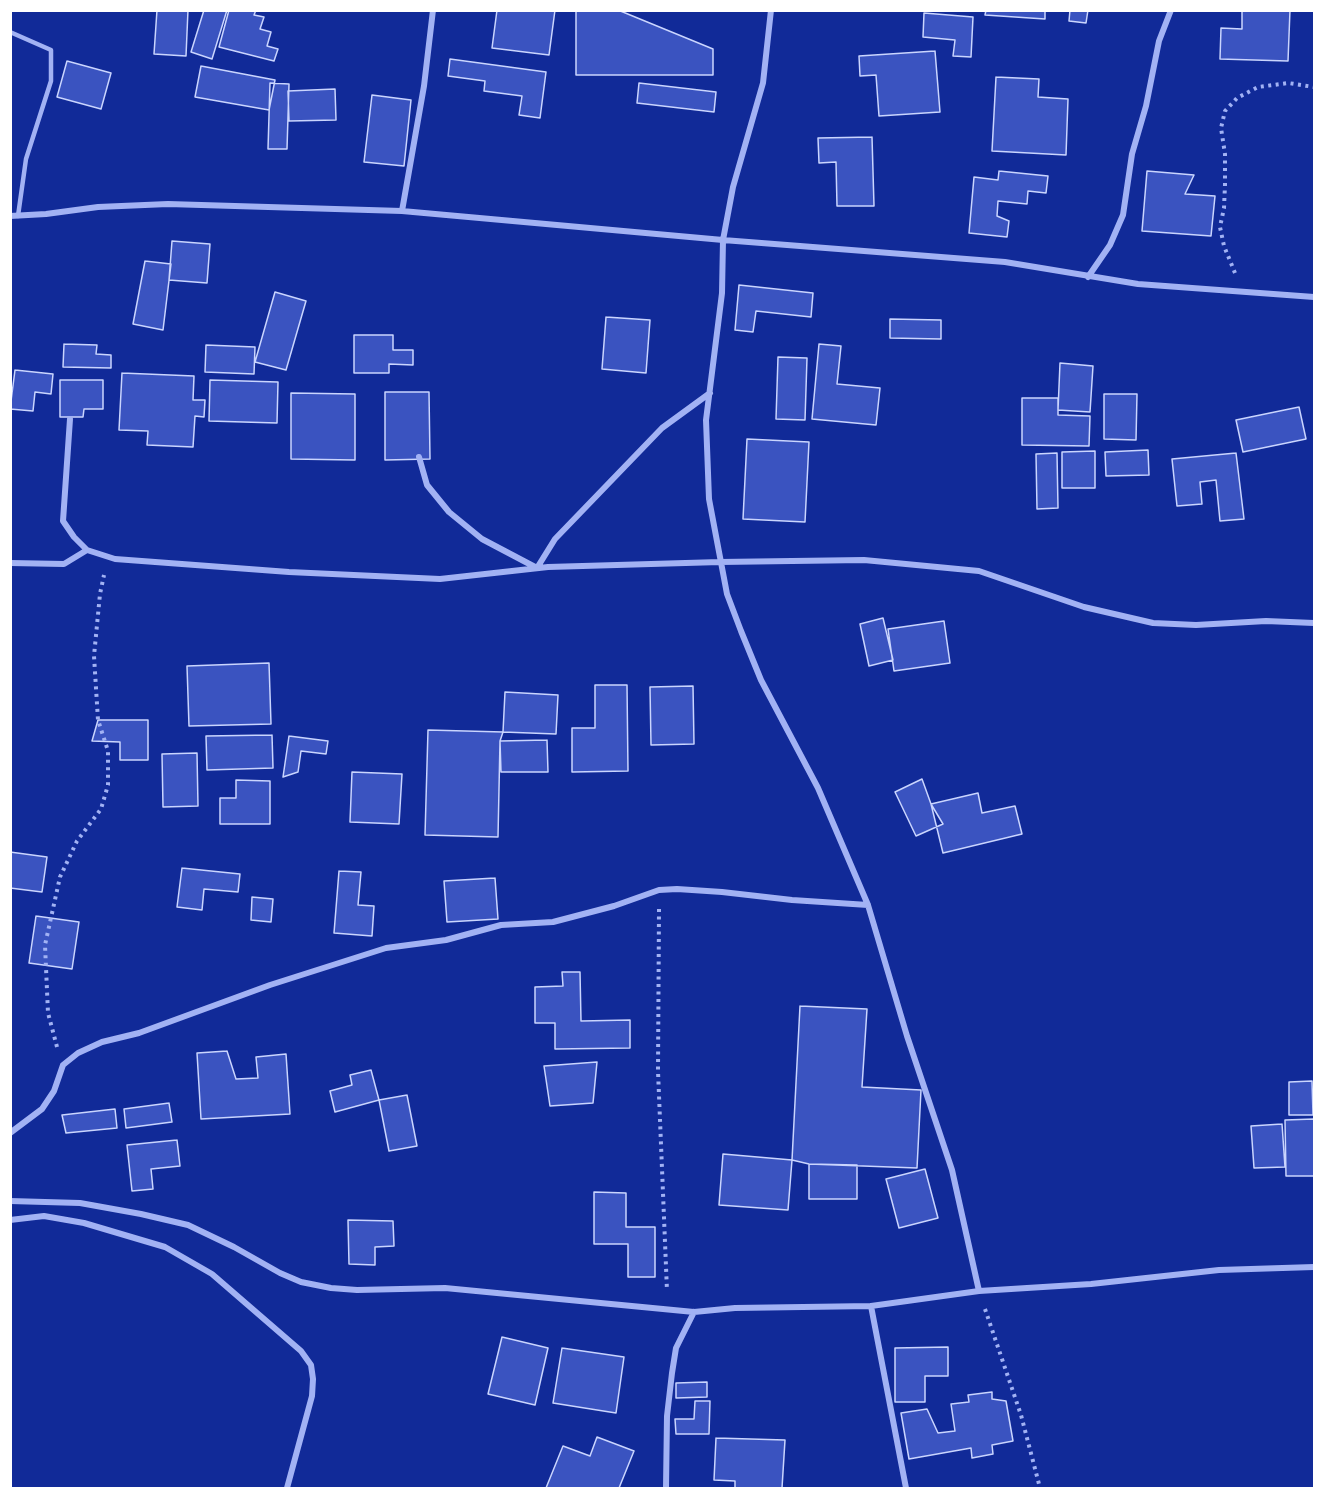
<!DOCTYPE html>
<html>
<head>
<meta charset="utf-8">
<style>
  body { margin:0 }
  #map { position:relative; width:1325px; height:1499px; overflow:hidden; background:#112a98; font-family:"DejaVu Sans",sans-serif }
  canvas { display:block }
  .frame { position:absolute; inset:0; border:12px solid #fff; pointer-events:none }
</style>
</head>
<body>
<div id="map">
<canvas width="1325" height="1499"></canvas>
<div class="frame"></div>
</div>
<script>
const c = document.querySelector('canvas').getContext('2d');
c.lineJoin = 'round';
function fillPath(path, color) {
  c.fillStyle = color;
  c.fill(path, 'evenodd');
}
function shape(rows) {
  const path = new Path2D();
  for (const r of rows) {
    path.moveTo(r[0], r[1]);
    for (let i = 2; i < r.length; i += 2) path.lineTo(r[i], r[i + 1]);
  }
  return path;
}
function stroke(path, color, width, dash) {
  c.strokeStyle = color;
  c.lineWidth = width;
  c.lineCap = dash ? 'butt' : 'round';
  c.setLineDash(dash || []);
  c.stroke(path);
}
const building = shape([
  [157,10,188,10,186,56,154,54,157,10],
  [204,10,227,10,212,59,191,52,204,10],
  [229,10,256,10,254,15,264,17,260,29,271,32,267,46,278,49,274,61,219,47,229,10],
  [497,10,555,10,549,55,492,48,497,10],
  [576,10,618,10,713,49,713,75,576,75,576,10],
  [986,10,1045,10,1045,19,985,15,986,10],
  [1070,10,1088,10,1086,23,1069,21,1070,10],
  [1242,10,1290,10,1288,61,1220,59,1221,28,1242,29,1242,10],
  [924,13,973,17,971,57,953,56,955,40,923,37,924,13],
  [935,51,940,112,879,116,876,75,860,76,859,56,935,51],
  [450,59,546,72,540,118,519,115,522,96,484,91,485,81,448,76,450,59],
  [67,61,111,73,101,109,57,97,67,61],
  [201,66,275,80,269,110,195,97,201,66],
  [996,77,1039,79,1038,97,1068,99,1066,155,992,151,996,77],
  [270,83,289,84,287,149,268,149,270,83],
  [639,83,716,92,714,112,637,103,639,83],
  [335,89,336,120,289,121,288,91,335,89],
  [372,95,411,100,404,166,364,162,372,95],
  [872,137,874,206,837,206,836,162,819,163,818,138,872,137],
  [999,171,1048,176,1046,193,1028,191,1027,204,998,201,997,216,1009,221,1007,237,969,233,974,177,998,180,999,171],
  [1147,171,1194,175,1185,194,1215,196,1211,236,1142,231,1147,171],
  [172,241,210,244,207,283,169,280,172,241],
  [145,261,171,264,163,330,133,324,145,261],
  [739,285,813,293,811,317,756,311,753,332,735,330,739,285],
  [275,292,306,301,286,370,255,362,275,292],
  [606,317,650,320,646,373,602,369,606,317],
  [890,319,941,320,941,339,890,338,890,319],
  [354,335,393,335,393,350,413,350,413,365,389,364,389,373,354,373,354,335],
  [64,344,97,345,96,354,111,355,111,368,63,367,64,344],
  [819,344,841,346,837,384,880,388,876,425,812,419,819,344],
  [206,345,255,347,254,374,205,372,206,345],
  [778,357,807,358,805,420,776,419,778,357],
  [1060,363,1093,366,1090,412,1058,410,1060,363],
  [15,370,53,374,51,394,35,392,33,411,10,409,15,370],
  [122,373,194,376,193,400,205,400,204,417,195,416,193,447,147,445,148,431,119,430,122,373],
  [60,380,103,380,103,409,84,409,83,417,60,417,60,380],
  [210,380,278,382,277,423,209,421,210,380],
  [385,392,429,392,430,459,385,460,385,392],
  [291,393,355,394,355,460,291,459,291,393],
  [1104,394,1137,394,1136,440,1104,439,1104,394],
  [1022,398,1058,398,1058,415,1090,416,1089,446,1022,445,1022,398],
  [1299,407,1306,439,1243,452,1236,420,1299,407],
  [747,439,809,442,805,522,743,519,747,439],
  [1148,450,1149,475,1106,476,1105,452,1148,450],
  [1095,451,1095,488,1062,488,1062,452,1095,451],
  [1057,453,1058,508,1037,509,1036,454,1057,453],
  [1236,453,1244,519,1220,521,1216,480,1200,482,1202,504,1177,506,1172,459,1236,453],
  [883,618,893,660,869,666,860,624,883,618],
  [944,621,950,663,894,671,888,629,944,621],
  [269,663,271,724,189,726,187,666,269,663],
  [595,685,627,685,628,771,572,772,572,728,595,728,595,685],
  [693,686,694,744,651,745,650,687,693,686],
  [505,692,558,695,556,734,503,732,505,692],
  [98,720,148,720,148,760,120,760,120,742,92,741,98,720],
  [428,730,503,732,500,741,498,837,425,835,428,730],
  [272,735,273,768,207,770,206,736,272,735],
  [289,736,328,741,326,754,301,751,298,772,283,777,289,736],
  [547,740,548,772,501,772,500,741,547,740],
  [197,753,198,806,163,807,162,754,197,753],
  [352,772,402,774,399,824,350,822,352,772],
  [922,779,931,804,943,824,916,836,895,792,922,779],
  [236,780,270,781,270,824,220,824,220,798,236,798,236,780],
  [978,793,982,813,1015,806,1022,834,943,853,931,804,978,793],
  [10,852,47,857,42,892,10,888,10,852],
  [182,868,240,874,238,892,204,889,202,910,177,907,182,868],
  [339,871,361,872,358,905,374,906,372,936,334,933,339,871],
  [495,878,498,919,447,922,444,881,495,878],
  [252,897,273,899,271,922,251,920,252,897],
  [36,916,79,922,72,969,29,963,36,916],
  [562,972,580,972,581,1021,630,1020,630,1048,555,1049,555,1023,535,1023,535,987,563,986,562,972],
  [800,1006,867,1009,862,1087,921,1090,917,1168,809,1164,792,1160,800,1006],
  [227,1051,236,1079,258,1078,256,1057,286,1054,290,1114,201,1119,197,1053,227,1051],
  [597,1062,593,1103,550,1106,544,1066,597,1062],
  [371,1070,379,1100,335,1112,330,1091,352,1085,350,1075,371,1070],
  [1312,1081,1313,1115,1289,1115,1289,1082,1312,1081],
  [407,1095,417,1146,389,1151,379,1100,407,1095],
  [169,1103,172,1122,126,1128,124,1109,169,1103],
  [115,1109,117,1128,66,1133,62,1115,115,1109],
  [1314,1119,1314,1176,1286,1176,1285,1120,1314,1119],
  [1282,1124,1285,1167,1254,1168,1251,1126,1282,1124],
  [177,1140,180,1166,151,1169,153,1189,132,1191,127,1145,177,1140],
  [723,1154,792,1160,788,1210,719,1205,723,1154],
  [809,1164,857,1165,857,1199,809,1199,809,1164],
  [925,1169,938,1218,899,1228,886,1179,925,1169],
  [594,1192,626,1193,626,1227,655,1227,655,1277,628,1277,628,1244,594,1244,594,1192],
  [348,1220,393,1221,394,1246,375,1247,375,1265,349,1264,348,1220],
  [502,1337,548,1348,535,1405,488,1394,502,1337],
  [948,1347,948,1376,925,1376,925,1402,895,1402,895,1348,948,1347],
  [562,1348,624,1357,616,1413,553,1403,562,1348],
  [707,1382,707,1397,676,1398,676,1383,707,1382],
  [992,1392,992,1399,1006,1401,1013,1441,992,1445,993,1454,972,1458,971,1448,909,1459,901,1413,927,1409,938,1433,955,1431,951,1404,969,1402,968,1395,992,1392],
  [695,1401,710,1401,709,1434,676,1434,675,1419,694,1419,695,1401],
  [597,1437,634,1451,619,1488,546,1488,563,1446,590,1456,597,1437],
  [716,1438,785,1440,782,1488,735,1488,735,1481,714,1480,716,1438]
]);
fillPath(building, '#3a53c0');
stroke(building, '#cad5fe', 1.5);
stroke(shape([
  [1235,273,1224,246,1220,227,1224,208,1225,185,1225,154,1221,128,1225,111,1237,98,1258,87,1288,83,1314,87],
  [659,909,658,1071,667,1291],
  [57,1047,48,1013,45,945,60,877,77,841,101,809,108,785,108,751,98,720,94,656,100,594,104,575],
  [985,1309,1021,1415,1040,1488]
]), '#a2b2f4', 4, [3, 4.5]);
stroke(shape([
  [10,32,51,50,51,81,26,159,18,216]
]), '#a2b2f4', 4.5);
stroke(shape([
  [771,10,763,83,733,187,723,240,722,293,706,420,709,499,727,594,741,631,761,680,818,788,868,905,907,1036,952,1170,979,1291],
  [402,211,424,86,433,10],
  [10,216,46,214,98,207,168,204,402,211,723,240,1005,262,1138,284,1314,297],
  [1088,277,1110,245,1123,215,1132,154,1146,106,1159,41,1171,10],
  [70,419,63,521,74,537,87,550,115,559,289,572,440,579,548,567,720,562,864,560,979,571,1084,607,1153,623,1196,625,1266,621,1314,623],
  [419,457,427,485,449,512,482,539,537,568,555,539,662,428,710,393],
  [10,563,64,564,87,550],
  [10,1133,42,1109,54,1091,63,1065,78,1053,102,1042,139,1033,270,985,386,948,446,940,501,925,553,922,614,906,659,890,677,889,722,892,792,900,868,905],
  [10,1201,80,1203,141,1214,188,1225,234,1247,280,1273,301,1282,331,1288,357,1290,445,1288,694,1312,735,1308,871,1306,979,1291,1091,1284,1219,1270,1314,1267],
  [10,1220,44,1216,84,1223,165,1247,212,1274,301,1351,311,1365,313,1379,312,1396,287,1488],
  [871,1306,906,1488],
  [666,1488,667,1416,672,1373,676,1348,694,1312]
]), '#a2b2f4', 6);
</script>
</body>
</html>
